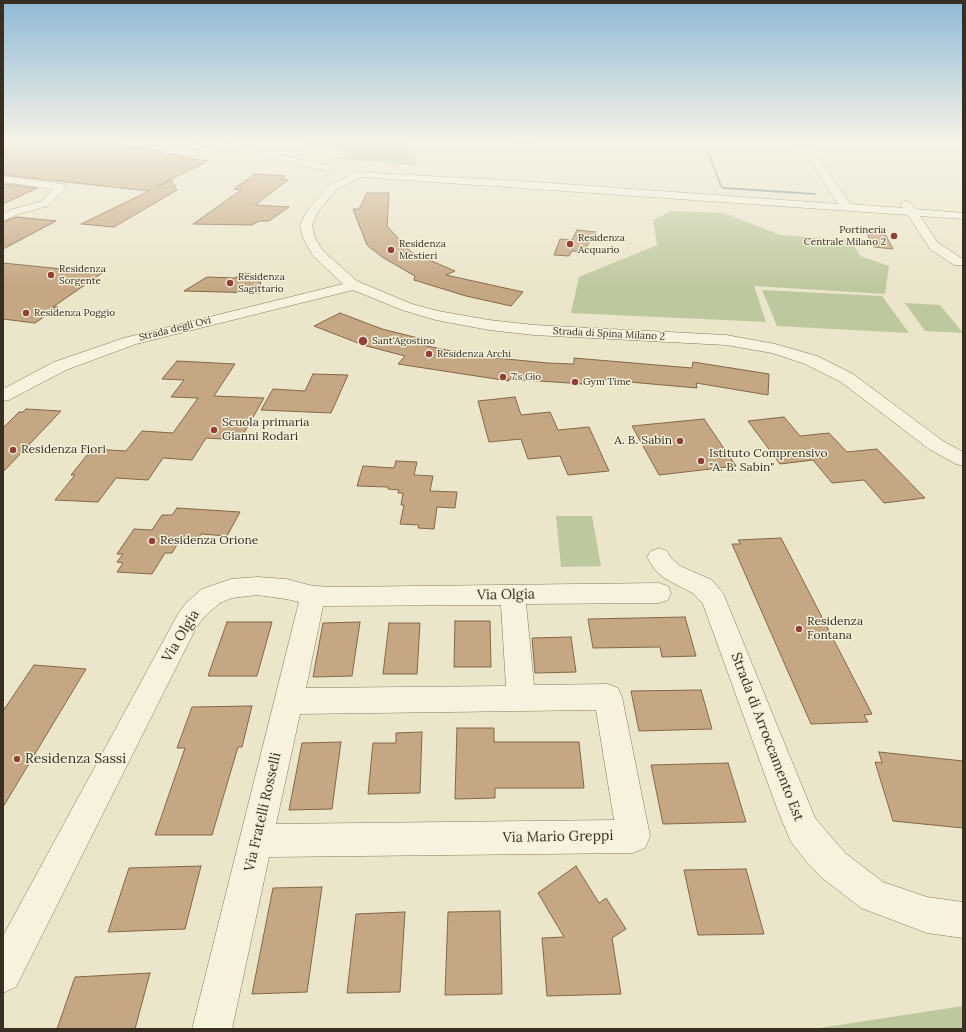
<!DOCTYPE html>
<html>
<head>
<meta charset="utf-8">
<style>
  body { margin:0 }
  #map { position:relative; width:966px; height:1032px; overflow:hidden; background:#ebe5ca; font-family:Lora,serif }
  canvas { display:block }
  .frame { position:absolute; inset:0; border:4px solid #382f22; pointer-events:none }
</style>
</head>
<body>
<div id="map">
<canvas width="966" height="1032"></canvas>
<div class="frame"></div>
</div>
<script>
const c = document.querySelector('canvas').getContext('2d');
c.lineJoin = 'round';
function fillPath(path, color) {
  c.fillStyle = color;
  c.fill(path, 'evenodd');
}
function shape(rows) {
  const path = new Path2D();
  for (const r of rows) {
    path.moveTo(r[0], r[1]);
    for (let i = 2; i < r.length; i += 2) path.lineTo(r[i], r[i + 1]);
  }
  return path;
}
function stroke(path, color, width, dash) {
  c.strokeStyle = color;
  c.lineWidth = width;
  c.lineCap = dash ? 'butt' : 'round';
  c.setLineDash(dash || []);
  c.stroke(path);
}
function write(font, color, halo, rows, align = 'center') {
  c.font = font + ' Lora,serif';
  c.lineWidth = 3;
  c.setLineDash([]);
  c.textBaseline = 'middle';
  c.strokeStyle = halo;
  c.fillStyle = color;
  for (const [text, x, y, turn = 0] of rows) {
    c.save();
    c.translate(x, y);
    c.rotate((+turn || 0) * Math.PI / 180);
    c.textAlign = isNaN(turn) ? turn : align;
    if (halo) c.strokeText(text, 0, 0);
    c.fillText(text, 0, 0);
    c.restore();
  }
}
fillPath(shape([
  [299,142,409,142,407,147,416,147,415,166,330,158,346,152],
  [671,211,724,213,780,235,850,240,860,256,889,266,885,294,754,286,766,322,571,313,579,277,657,245,653,220],
  [762,290,882,296,909,333,777,326],
  [905,303,940,305,963,333,925,331],
  [556,516,592,516,601,566,561,567],
  [963,1006,963,1029,813,1029]
]), '#bec89e');
fillPath(shape([
  [473,142,540,142,539,143,473,142],
  [704,144,706,145,722,186,725,187,815,193,816,194,815,195,723,189,720,186,704,144]
]), '#718e8a');
const building = shape([
  [3,142,120,142,114,145,165,151,159,153,185,156,181,157,208,161,158,186,171,180,177,190,114,227,81,224,149,191,3,175,3,142],
  [255,174,285,176,281,179,288,180,255,205,289,207,269,221,259,221,252,225,193,224,241,190,234,189,255,174],
  [3,184,37,188,3,204,3,184],
  [367,193,389,193,387,226,411,252,455,271,446,275,523,292,511,306,466,296,414,280,415,276,382,257,367,245,353,209,359,209,367,193],
  [16,217,56,221,3,249,3,222,16,217],
  [577,230,596,232,583,252,572,251,569,256,554,255,560,239,572,240,577,230],
  [865,230,884,232,893,249,874,247,865,230],
  [3,263,102,273,53,307,58,307,35,323,3,319,3,263],
  [243,273,264,276,260,279,261,293,184,291,207,277,235,278,243,273],
  [340,313,382,329,426,340,422,345,475,356,548,363,574,364,574,358,692,368,693,362,769,374,768,395,696,383,697,388,584,378,584,384,508,379,509,381,398,364,405,356,363,345,314,326,340,313],
  [177,361,235,364,214,396,264,398,240,440,206,438,192,460,163,458,148,480,116,478,98,502,55,500,75,475,71,475,92,449,126,451,142,431,173,433,198,398,171,397,184,380,162,379,177,361],
  [313,374,348,375,331,413,261,410,273,389,305,391,313,374],
  [515,397,521,415,550,412,558,430,589,427,609,471,568,475,560,456,528,459,521,439,489,442,478,401,515,397],
  [26,409,61,411,3,472,3,428,19,412,23,412,26,409],
  [784,417,800,436,829,433,847,452,877,449,925,498,884,503,864,480,832,483,813,460,780,464,748,421,784,417],
  [704,419,736,466,659,475,632,426,704,419],
  [396,461,417,462,414,475,433,476,430,491,457,492,455,508,437,507,434,529,418,528,419,525,400,524,404,505,401,505,403,493,398,493,399,490,388,489,388,487,357,486,363,466,394,468,396,461],
  [177,508,240,512,227,536,201,534,198,539,181,538,172,553,165,553,152,574,117,572,123,563,117,562,123,554,117,554,134,529,152,530,162,515,172,515,177,508],
  [781,538,872,714,864,715,868,722,811,724,732,544,741,544,738,540,781,538],
  [685,617,696,656,662,657,660,647,593,648,588,619,685,617],
  [455,621,490,621,491,667,454,667,455,621],
  [227,622,272,622,257,676,208,676,227,622],
  [360,622,352,676,313,677,323,623,360,622],
  [389,623,420,623,417,674,383,674,389,623],
  [571,637,576,672,535,673,532,638,571,637],
  [34,665,86,669,3,807,3,711,34,665],
  [701,690,712,729,639,731,631,691,701,690],
  [252,706,242,747,238,747,212,835,155,835,185,748,177,748,192,707,252,706],
  [457,728,494,728,494,742,579,742,584,788,495,788,495,798,455,799,457,728],
  [422,732,420,793,368,794,373,743,396,743,396,733,422,732],
  [341,742,332,809,289,810,302,743,341,742],
  [879,752,963,761,963,828,893,821,875,762,882,763,879,752],
  [728,763,746,822,663,824,651,765,728,763],
  [201,866,185,929,108,932,129,868,201,866],
  [576,866,599,903,606,898,626,929,612,938,621,994,547,996,542,938,564,937,538,893,576,866],
  [746,869,764,934,698,935,684,870,746,869],
  [322,887,307,992,252,994,273,888,322,887],
  [500,911,502,994,445,995,448,912,500,911],
  [405,912,400,992,347,993,356,914,405,912],
  [150,973,135,1029,57,1029,75,977,150,973]
]);
fillPath(building, '#c5a783');
stroke(building, '#836748', 1);
const minor = shape([
  [169,142,187,142,224,151,226,153,221,156,169,142],
  [202,142,221,142,331,166,336,169,331,172,202,142],
  [798,142,807,142,850,204,903,208,900,204,906,201,910,202,915,209,963,213,963,219,920,216,938,243,963,259,963,265,954,265,930,249,908,215,362,177,336,190,317,213,312,225,315,238,323,251,357,281,412,304,438,311,489,320,534,325,726,335,775,344,817,356,853,374,943,441,963,452,963,466,956,464,929,449,841,382,805,364,772,353,726,345,534,335,489,330,436,320,402,310,353,290,136,344,66,370,9,400,3,401,3,389,54,362,124,338,343,284,313,256,303,238,300,225,307,211,328,186,357,172,536,182,838,204,798,142],
  [3,176,62,184,67,187,48,206,18,214,3,221,3,213,10,210,40,202,54,189,3,182,3,176],
  [659,548,667,551,671,558,680,566,712,580,723,593,815,818,845,853,883,882,927,897,963,902,963,938,927,933,861,908,821,877,806,861,791,842,778,811,703,604,694,594,664,578,655,570,647,557,651,551,659,548],
  [257,577,286,579,313,586,337,587,659,583,668,586,671,593,668,600,659,603,526,604,534,685,608,684,618,688,622,697,650,836,645,848,633,853,269,857,232,1029,192,1029,299,602,286,599,257,595,232,598,220,603,204,617,196,628,16,987,3,993,3,936,178,614,186,603,202,589,231,579,257,577],
  [501,605,506,686,306,688,323,606,501,605],
  [596,710,614,820,276,824,300,714,596,710]
]);
stroke(minor, '#867960', 1);
fillPath(minor, '#f6f2dd');
const sky = c.createLinearGradient(0, 0, 0, 287);
sky.addColorStop(0, '#8fb9d6');
sky.addColorStop(0.49, '#f6f3e7');
sky.addColorStop(1, '#f6f3e700');
c.fillStyle = sky;
c.fillRect(0, 0, 966, 287);
for (const [x, y, r, color] of [
  [894,236,4,"#904035"],
  [570,244,4,"#904035"],
  [391,250,4,"#904035"],
  [51,275,4,"#904035"],
  [230,283,4,"#904035"],
  [26,313,4,"#904035"],
  [363,341,5,"#904035"],
  [429,354,4,"#904035"],
  [503,377,4,"#904035"],
  [575,382,4,"#904035"],
  [214,430,4,"#904035"],
  [680,441,4,"#904035"],
  [13,450,4,"#904035"],
  [701,461,4,"#904035"],
  [152,541,4,"#904035"],
  [799,629,4,"#904035"],
  [17,759,4,"#904035"]
]) {
  const dot = new Path2D();
  dot.arc(x, y, r, 0, 2 * Math.PI);
  c.fillStyle = color;
  c.fill(dot);
  stroke(dot, '#f3efd9', 1.5);
}
write('10px', '#382f22', '#f3efd9', [
  ["Portineria",886,230,"right"],
  ["Centrale Milano 2",886,242,"right"],
  ["Residenza",578,238],
  ["Acquario",578,250],
  ["Residenza",399,244],
  ["Mestieri",399,256],
  ["Residenza",59,269],
  ["Sorgente",59,281],
  ["Residenza",238,277],
  ["Sagittario",238,289],
  ["Residenza Poggio",34,313],
  ["Sant'Agostino",372,341],
  ["Residenza Archi",437,354],
  ["7's Gio",511,377],
  ["Gym Time",583,382]
], 'left');
write('10px', '#382f22', '#f3efd9', [
  ["Strada degli Ovi",175,329,-14],
  ["Strada di Spina Milano 2",609,334,3]
]);
write('12px', '#382f22', '#f3efd9', [
  ["Scuola primaria",222,423],
  ["Gianni Rodari",222,437],
  ["A. B. Sabin",672,441,"right"],
  ["Residenza Fiori",21,450],
  ["Istituto Comprensivo",709,454],
  ["\"A. B. Sabin\"",709,468],
  ["Residenza Orione",160,541],
  ["Residenza",807,622],
  ["Fontana",807,636]
], 'left');
write('14px', '#382f22', '#f3efd9', [
  ["Via Olgia",506,595,-1],
  ["Via Olgia",181,636,-59],
  ["Strada di Arroccamento Est",767,737,69],
  ["Via Fratelli Rosselli",263,812,-77],
  ["Via Mario Greppi",558,837,-1]
]);
write('14px', '#382f22', '#f3efd9', [
  ["Residenza Sassi",25,759]
], 'left');
</script>
</body>
</html>
